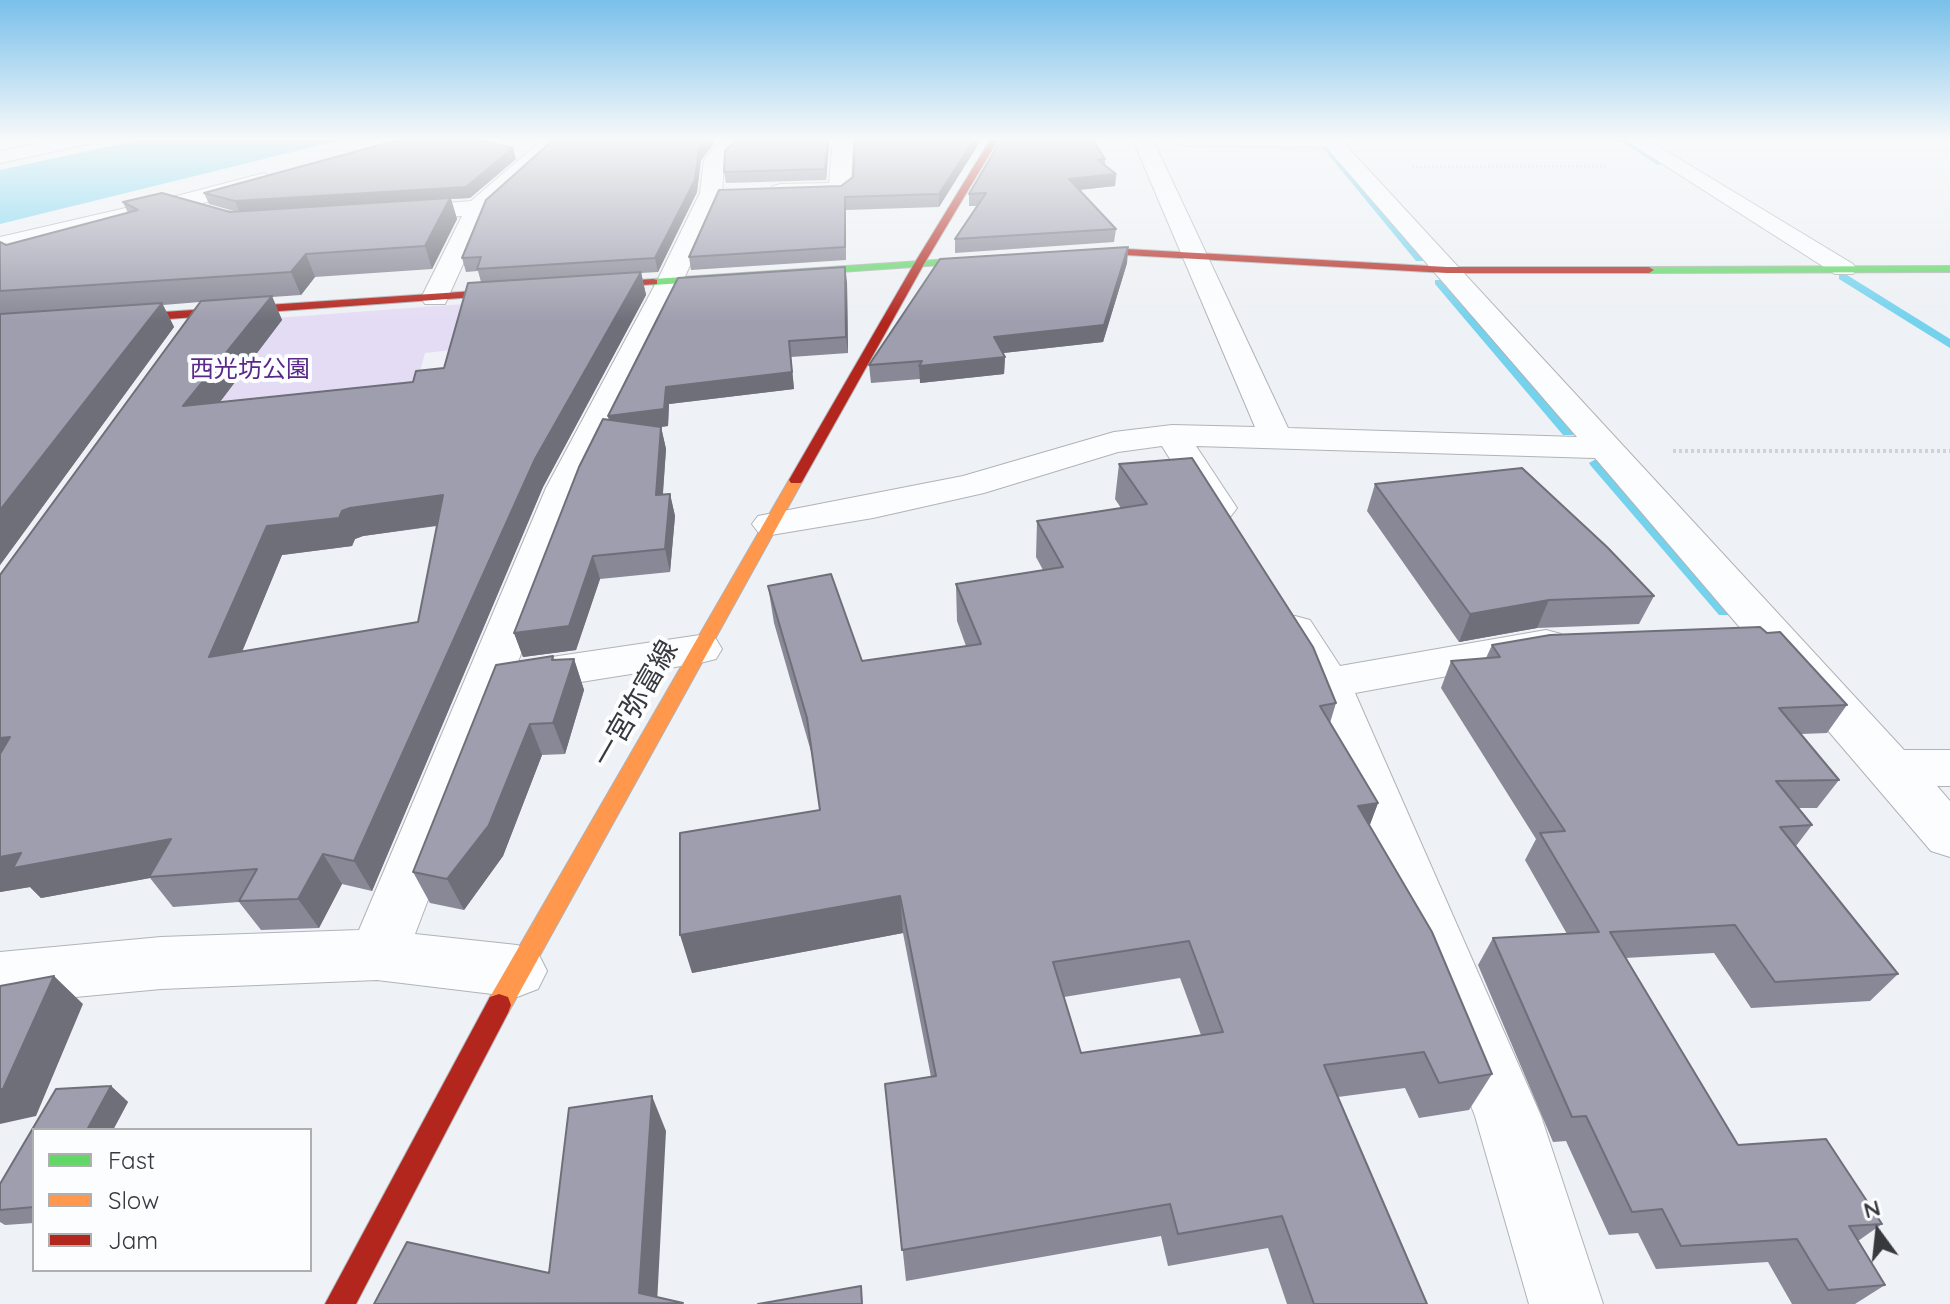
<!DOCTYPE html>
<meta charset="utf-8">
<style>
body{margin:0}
#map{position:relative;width:1950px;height:1304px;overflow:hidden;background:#eef1f5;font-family:Quicksand,sans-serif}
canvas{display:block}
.legend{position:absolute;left:32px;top:1128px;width:280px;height:144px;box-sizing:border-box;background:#fcfdfe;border:2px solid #adafb0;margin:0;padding:10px 14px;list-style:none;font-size:24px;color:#37393c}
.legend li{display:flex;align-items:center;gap:16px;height:40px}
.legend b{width:40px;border:2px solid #adafb0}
.north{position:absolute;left:1838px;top:1192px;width:80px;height:80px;-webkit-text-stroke:6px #fcfdfe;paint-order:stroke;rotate:345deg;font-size:22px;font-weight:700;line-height:32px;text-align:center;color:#37393c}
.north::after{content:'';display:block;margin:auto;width:28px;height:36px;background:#37393c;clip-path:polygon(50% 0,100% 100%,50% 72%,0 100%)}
</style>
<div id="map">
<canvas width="1950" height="1304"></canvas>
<ul class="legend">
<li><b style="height:10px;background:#63d668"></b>Fast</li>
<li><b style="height:10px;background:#ff974d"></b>Slow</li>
<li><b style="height:10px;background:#b3261e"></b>Jam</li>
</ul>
<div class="north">N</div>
</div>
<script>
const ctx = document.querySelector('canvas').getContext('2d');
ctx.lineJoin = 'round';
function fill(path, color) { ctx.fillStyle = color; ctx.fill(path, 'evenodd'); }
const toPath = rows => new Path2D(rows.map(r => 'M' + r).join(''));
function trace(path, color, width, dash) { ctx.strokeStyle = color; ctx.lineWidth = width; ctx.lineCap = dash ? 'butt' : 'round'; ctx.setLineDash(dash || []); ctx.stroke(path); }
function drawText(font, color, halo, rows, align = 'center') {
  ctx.font = font + ' Quicksand,"Noto Sans JP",sans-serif'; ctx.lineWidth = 8; ctx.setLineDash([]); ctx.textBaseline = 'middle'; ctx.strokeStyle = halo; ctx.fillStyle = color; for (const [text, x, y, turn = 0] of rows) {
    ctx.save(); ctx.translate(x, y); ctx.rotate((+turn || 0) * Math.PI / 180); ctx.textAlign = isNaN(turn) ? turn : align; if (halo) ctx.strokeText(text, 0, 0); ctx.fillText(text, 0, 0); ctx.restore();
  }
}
const green = toPath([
 [544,298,538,340,425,353,412,400,139,436,235,321]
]);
const water = toPath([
 [139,140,341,140,0,224,0,170]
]);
const stream = toPath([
 [1619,140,1628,140,1665,163,1658,165,1619,140],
 [1318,142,1324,142,1424,257,1424,261,1416,261,1318,142],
 [1839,275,1847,275,1950,339,1950,348,1839,279,1839,275],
 [1435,280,1443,280,1573,429,1573,435,1563,435,1435,284,1435,280],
 [1596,459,1601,460,1731,607,1734,611,1731,615,1719,615,1591,466,1589,463,1596,459]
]);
const pathFar1 = toPath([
 [1412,167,1606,166]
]);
const path = toPath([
 [1673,451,1950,451]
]);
const street = toPath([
 [55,140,91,140,88,144,0,163,0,151,55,140],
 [542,140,563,140,487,211,445,304,425,304,421,298,462,216,393,220,385,218,381,213,385,208,471,201,542,140],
 [722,140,742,140,724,161,722,193,683,281,582,488,518,662,700,635,716,639,722,649,716,659,700,663,518,692,508,689,415,934,517,945,538,953,547,971,538,989,517,997,377,980,161,989,0,1004,0,952,161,937,359,930,546,488,657,281,700,193,704,160,722,140],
 [833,140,853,140,851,189,848,194,773,196,770,191,773,186,781,184,829,183,833,140],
 [1133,140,1153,140,1288,428,1577,437,1326,147,1184,146,1174,140,1341,140,1904,750,1950,750,1950,786,1937,786,1950,801,1950,857,1931,851,1595,458,1196,446,1237,508,1231,516,1218,519,1205,516,1162,446,1118,452,984,493,873,518,771,535,758,532,752,524,758,516,963,476,1114,432,1172,425,1255,427,1133,140],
 [1625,140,1648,140,1853,264,1857,269,1853,274,1835,274,1625,140],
 [264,173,275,179,272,184,181,209,0,251,0,237,169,198,264,173],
 [1295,616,1310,620,1340,666,1546,630,1561,634,1568,644,1561,654,1546,658,1355,693,1541,1116,1603,1304,1529,1304,1475,1116,1305,683,1274,630,1280,620,1295,616]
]);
const fast = toPath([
 [995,256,999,257,999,261,653,285,648,282,653,279,995,256],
 [1950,266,1950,272,1649,273,1644,270,1649,267,1950,266]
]);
const slow = toPath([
 [796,476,803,480,508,1013,499,1016,490,1013,487,1005,490,997,789,480,796,476]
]);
const jam = toPath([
 [990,140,998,140,924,264,803,480,801,483,791,483,789,480,914,264,990,140],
 [1126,249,1447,267,1649,267,1654,270,1649,273,1447,273,1126,255,1068,258,1063,255,1068,252,1126,249],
 [653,279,657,280,657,284,0,331,0,323,653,279],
 [499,994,508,997,511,1005,508,1013,356,1304,325,1304,490,997,499,994]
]);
const wall = toPath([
 [736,140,829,140,826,180,726,183,724,172],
 [855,140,981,140,939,207,846,210,846,260,691,270,689,257,841,186,853,177],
 [714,144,701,160,697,192,658,272,641,273,646,295,543,487,372,891,342,884,319,928,261,930,239,902,173,907,150,878,41,898,30,887,0,892,0,575,200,302,163,305,174,327,0,565,0,242,6,245,128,213,123,202,234,211,209,204,204,193,516,159,470,198,451,199,457,219,432,269,315,277,301,295,272,297,282,320,220,402,413,382,444,368,481,282,478,271,466,272,462,258],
 [437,526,418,622,242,651,282,555,352,546,355,539,363,536],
 [1105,159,1105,165,1116,174,1115,186,1079,190,1116,229,1114,242,955,253,955,239,977,206,969,206,969,194],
 [1128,247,1127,263,1103,342,1003,353,1005,357,1004,374,920,383,920,379,871,383,869,365],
 [847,282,848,353,791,357,794,389,669,404,668,426,661,427,666,449,663,494,670,494,675,516,670,572,600,579,576,650,523,657,514,633,609,420,608,416],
 [1119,464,1336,703,1330,723,1378,803,1369,826,1492,1074,1469,1110,1419,1118,1405,1088,1338,1097,1427,1304,1287,1304,1268,1248,1168,1266,1161,1236,906,1281,885,1084,931,1077,903,933,692,973,820,810,812,755,774,623,768,586,862,661,966,646,957,621,956,584,1043,570,1036,557,1037,521,1121,508,1115,499],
 [1180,978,1201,1035,1081,1053,1064,997],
 [1375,484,1654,596,1639,624,1537,628,1459,642,1367,511],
 [1492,645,1847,705,1827,733,1801,734,1839,780,1817,808,1798,808,1812,825,1796,846,1898,974,1870,1001,1751,1008,1714,953,1625,958,1738,1145,1882,1224,1858,1241,1885,1285,1855,1304,1792,1304,1768,1262,1656,1269,1638,1233,1609,1235,1566,1141,1553,1142,1478,965,1493,938,1567,934,1525,860,1536,839,1441,688,1451,661,1486,658],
 [553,656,554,660,574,659,584,690,565,754,542,755,503,856,464,910,430,903,413,872],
 [111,1086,128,1102,113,1130,34,1130,34,1223,5,1225,0,1222,0,1184,56,1089]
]);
const shadedWall = toPath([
 [706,140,713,140,714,144,701,160,697,192,658,272,655,258,699,148],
 [828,140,829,146,826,180,825,169],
 [974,140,981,140,939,207,939,194],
 [513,148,516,159,470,198,451,199,457,219,432,269,425,246,240,213,235,201],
 [1116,174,1115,186,1068,191,1069,179],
 [1128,247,1127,263,1103,342,994,354,994,337],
 [306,254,315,277,301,295,291,272],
 [845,267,847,282,848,353,846,337],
 [641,272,646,295,543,487,372,891,354,861,535,459],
 [272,296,282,320,197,432,183,406],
 [162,303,174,327,0,565,0,510],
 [789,341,794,389,669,404,668,426,612,433,608,416,666,387],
 [1005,357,1004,374,920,383,919,366],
 [661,427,666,449,661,517,656,495],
 [670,494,675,516,670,572,665,549],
 [443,495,454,523,363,536,355,539,352,546,282,555,228,686,209,657,267,526,342,511,350,508],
 [593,556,600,579,576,650,523,657,514,633],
 [1549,600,1537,628,1459,642,1470,614],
 [574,659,584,690,565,754,553,723],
 [530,724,542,755,503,856,464,910,447,879],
 [10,737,0,773,0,738],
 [1378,803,1364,841,1358,806],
 [171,839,149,877,150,878,41,898,30,887,0,892,0,857,21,853],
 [323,854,342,884,319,928,298,899],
 [900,896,903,933,692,973,680,935],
 [54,976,83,1004,36,1116,0,1124,0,1089],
 [111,1086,128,1102,113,1130,87,1130],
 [652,1096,666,1131,657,1304,639,1293]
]);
const building = toPath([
 [398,140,479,140,513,148,466,187,235,201,204,193,398,140],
 [553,140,706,140,699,148,695,180,655,258,477,269,481,257,462,258,486,200,553,140],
 [736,140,828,140,825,169,724,172,725,151,736,140],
 [855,140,974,140,939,194,845,197,845,247,689,257,719,190,841,186,853,177,855,140],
 [1001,140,1093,140,1105,159,1098,160,1116,174,1069,179,1116,229,955,239,986,193,969,194,1001,140],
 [162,193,230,212,450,198,425,246,306,254,291,272,0,291,0,242,6,245,138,210,123,202,162,193],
 [1128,247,1104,325,994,337,1005,357,919,366,922,361,869,365,940,259,1128,247],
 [845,267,846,337,789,341,792,372,666,387,664,409,608,416,678,278,845,267],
 [641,272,535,459,354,861,323,854,298,899,239,901,257,869,149,877,171,839,13,868,21,853,0,857,0,754,10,737,0,738,0,575,201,301,272,296,183,406,413,382,416,371,444,368,468,283,641,272],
 [443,495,418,622,209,657,267,526,339,518,342,511,350,508,443,495],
 [162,303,0,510,0,314,162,303],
 [603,419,661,427,656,495,670,494,665,549,593,556,569,626,514,633,579,467,603,419],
 [1192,458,1313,647,1336,703,1320,706,1378,803,1358,806,1432,932,1492,1074,1439,1083,1424,1052,1324,1065,1427,1304,1314,1304,1282,1216,1178,1234,1170,1204,902,1250,885,1084,936,1076,900,896,680,935,680,833,820,810,807,718,768,586,831,574,862,661,981,644,956,584,1063,567,1037,521,1147,504,1119,464,1192,458],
 [1189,941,1223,1032,1081,1053,1053,962,1189,941],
 [1522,468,1607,547,1654,596,1549,600,1470,614,1375,484,1522,468],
 [1760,627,1767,633,1780,632,1847,705,1779,708,1839,780,1776,781,1812,825,1780,827,1898,974,1775,982,1735,925,1610,932,1738,1145,1826,1139,1882,1224,1849,1226,1885,1285,1828,1290,1797,1239,1681,1246,1662,1209,1632,1212,1586,1116,1572,1117,1493,938,1599,932,1540,833,1565,831,1451,661,1500,657,1492,645,1550,635,1760,627],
 [553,656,552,660,574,659,553,723,530,724,489,825,447,879,413,872,496,665,553,656],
 [54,976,3,1089,0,1089,0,986,54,976],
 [111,1086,87,1130,34,1130,34,1207,0,1210,0,1184,56,1089,111,1086],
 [652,1096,639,1293,683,1303,374,1304,407,1242,549,1273,569,1108,652,1096],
 [861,1286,862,1304,758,1304,861,1286]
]);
const farParknames = [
 ["西光坊公園",250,370]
];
const streetNames = [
 ["一宮弥富線",636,704,-60]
];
fill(green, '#e4dcf4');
fill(water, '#74d2ed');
fill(stream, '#74d2ed');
trace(street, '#b1b3b6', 2);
trace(fast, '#b1b3b6', 2);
trace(slow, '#b1b3b6', 2);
trace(jam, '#b1b3b6', 2);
trace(pathFar1, '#d0d2d3', 3, [2, 2]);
trace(path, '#d0d2d3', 4, [3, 3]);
fill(street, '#fcfdfe');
fill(fast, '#63d668');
fill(slow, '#ff974d');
fill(jam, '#b3261e');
fill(wall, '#888896');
fill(shadedWall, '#6f6f7a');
fill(building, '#9e9eae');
trace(building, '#6f6f7a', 2);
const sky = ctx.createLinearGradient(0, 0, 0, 322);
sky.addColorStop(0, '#79c0ea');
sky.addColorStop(0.43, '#f7f9fa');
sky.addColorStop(1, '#f7f9fa00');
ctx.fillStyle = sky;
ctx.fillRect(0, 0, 1950, 322);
drawText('24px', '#5a2888', '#fcfdfe', farParknames);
drawText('28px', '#37393c', '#fcfdfe', streetNames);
</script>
